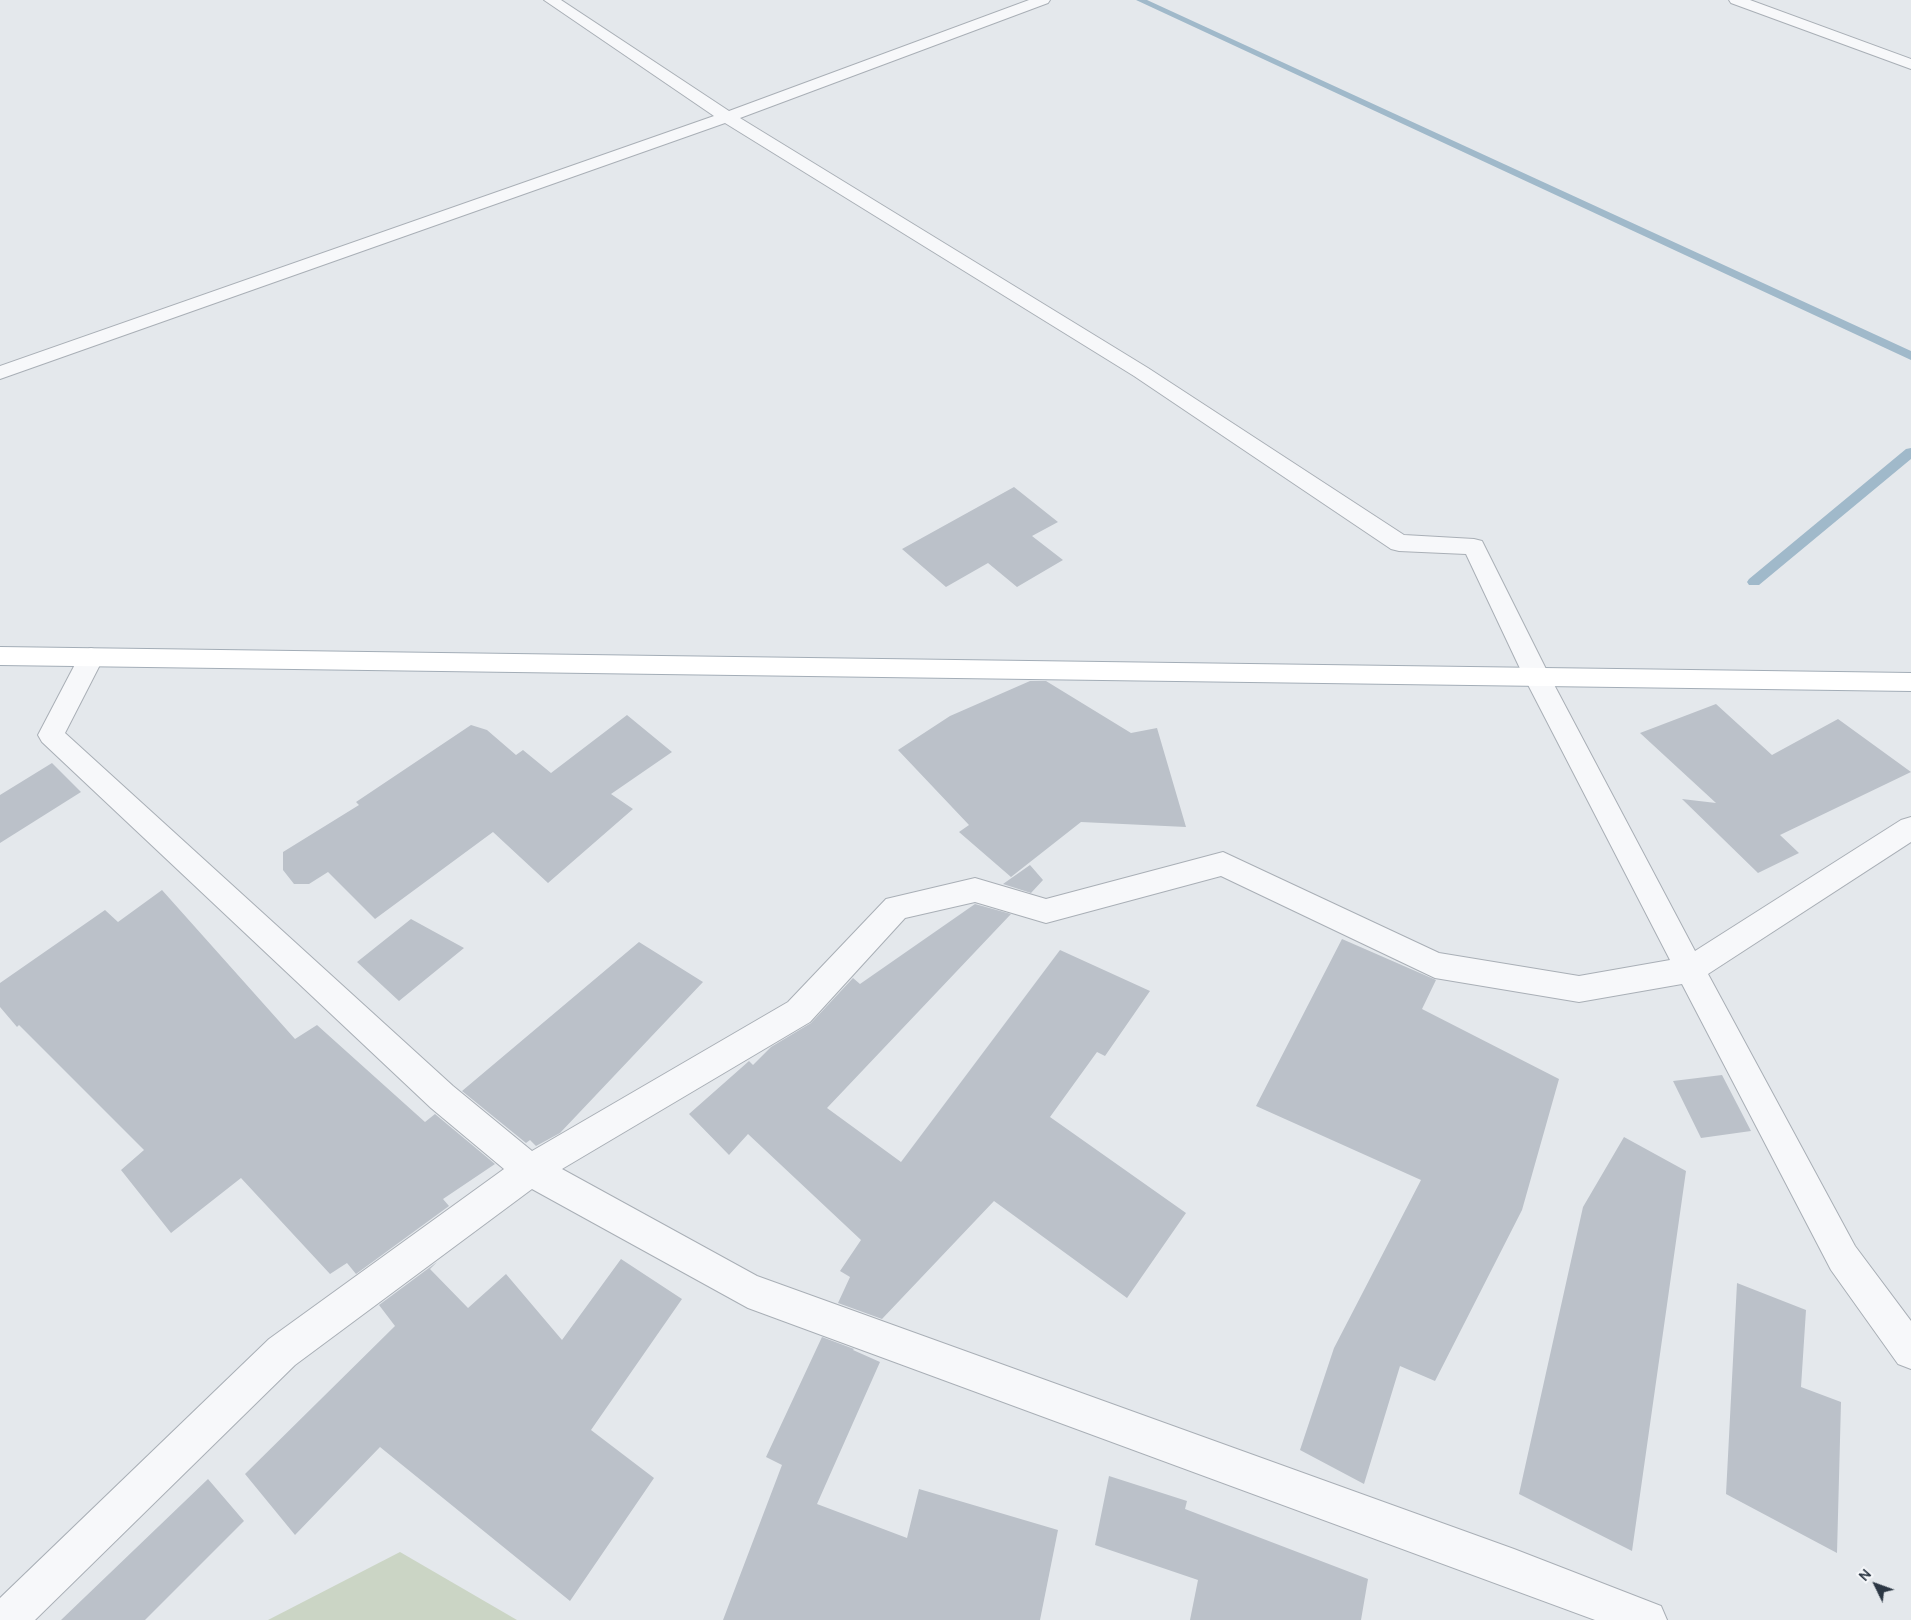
<!DOCTYPE html>
<style>
body{margin:0}
#map{position:relative;width:1911px;height:1620px;overflow:hidden;background:#e4e8ec;font-family:Manrope,sans-serif}
canvas{display:block}
.north{position:absolute;left:1851px;top:1560px;width:50px;height:50px;-webkit-text-stroke:4px #f4f6f9;paint-order:stroke;rotate:312deg;font-size:14px;font-weight:700;line-height:20px;text-align:center;color:#2c3744}
.north::after{content:'';display:block;margin:auto;width:18px;height:22px;background:#2c3744;clip-path:polygon(50% 0,100% 100%,50% 72%,0 100%)}
</style>
<div id="map">
<canvas width="1911" height="1620"></canvas>
<div class="north">N</div>
</div>
<script>
const ctx = document.querySelector('canvas').getContext('2d');
ctx.lineJoin = 'round';
function fill(path, color) { ctx.fillStyle = color; ctx.fill(path, 'evenodd'); }
const toPath = rows => new Path2D(rows.map(r => 'M' + r).join(''));
function trace(path, color, width, dash) { ctx.strokeStyle = color; ctx.lineWidth = width; ctx.lineCap = dash ? 'butt' : 'round'; ctx.setLineDash(dash || []); ctx.stroke(path); }
const green = toPath([
 [400,1552,517,1620,268,1620]
]);
const stream = toPath([
 [1136,0,1147,0,1911,351,1911,360,1136,0],
 [1911,448,1911,459,1759,585,1749,585,1747,582,1749,579,1906,449,1911,448]
]);
const building = toPath([
 [1014,487,1058,522,1032,536,1063,560,1017,587,988,563,946,587,902,549],
 [1030,681,1046,681,1131,733,1157,728,1186,827,1081,822,1011,877,959,832,969,825,898,750,950,716],
 [1716,704,1772,755,1838,719,1911,772,1780,835,1799,853,1758,873,1682,799,1716,803,1640,733],
 [627,715,672,752,611,794,633,809,548,883,493,832,375,919,328,872,309,884,294,884,283,870,283,852,359,805,356,802,471,725,487,730,516,755,523,750,551,773],
 [52,763,81,792,0,843,0,795],
 [1030,865,1043,880,1031,893,1003,884],
 [162,890,295,1039,317,1025,425,1122,435,1114,495,1164,443,1199,449,1206,356,1274,347,1263,330,1274,241,1178,171,1233,121,1170,144,1150,19,1025,17,1027,0,1007,0,983,105,910,118,922],
 [975,904,1011,914,827,1108,901,1162,1060,950,1150,991,1105,1056,1097,1052,1050,1117,1186,1213,1127,1298,994,1201,882,1319,838,1303,850,1277,840,1271,861,1240,748,1134,729,1155,689,1114,749,1061,753,1065,771,1047,811,1023,853,978,860,984],
 [411,919,464,948,399,1001,357,962],
 [1342,939,1436,980,1422,1009,1559,1079,1522,1210,1435,1381,1400,1366,1364,1484,1300,1450,1334,1348,1421,1180,1256,1106],
 [639,942,703,982,560,1133,536,1146,530,1140,526,1143,462,1091],
 [1722,1075,1751,1131,1701,1138,1673,1081],
 [1624,1137,1686,1171,1632,1551,1519,1494,1583,1207],
 [621,1259,682,1299,591,1430,654,1478,570,1601,380,1447,295,1535,245,1474,395,1326,379,1305,437,1262,430,1269,468,1308,506,1274,562,1340],
 [1737,1283,1806,1310,1801,1387,1841,1402,1837,1553,1726,1494],
 [822,1337,854,1349,853,1350,880,1362,817,1504,907,1538,919,1489,1058,1530,1040,1620,723,1620,782,1465,766,1457],
 [1109,1476,1187,1501,1185,1509,1368,1579,1361,1620,1190,1620,1198,1580,1095,1545],
 [208,1479,244,1521,145,1620,61,1620]
]);
const minor = toPath([
 [544,0,561,0,729,111,1029,0,1050,0,1048,3,740,118,1148,368,1404,535,1474,539,1482,541,1550,677,1695,951,1901,820,1911,817,1911,842,1708,974,1855,1246,1911,1321,1911,1369,1898,1364,1831,1270,1682,984,1579,1002,1435,978,1221,876,1046,923,975,902,905,918,810,1022,562,1169,757,1276,1514,1549,1661,1606,1667,1620,1595,1620,748,1308,532,1189,295,1365,35,1620,0,1620,0,1598,269,1339,504,1169,431,1108,42,742,38,735,82,651,91,648,100,651,104,657,65,733,453,1086,532,1151,788,1002,886,899,975,878,1046,899,1223,852,1439,953,1579,976,1670,960,1524,677,1466,554,1399,551,1391,549,1134,376,725,123,0,379,0,366,714,116,544,0],
 [1729,0,1750,0,1911,59,1911,69,1731,3,1729,0]
]);
const major = toPath([
 [0,647,1911,673,1911,691,0,665,0,647]
]);
fill(green, '#cbd5c5');
fill(stream, '#a0b9ca');
fill(building, '#bbc1c9');
trace(minor, '#a9afb6', 2);
trace(major, '#a3adb7', 2);
fill(minor, '#f7f8fa');
fill(major, '#fff');
</script>
